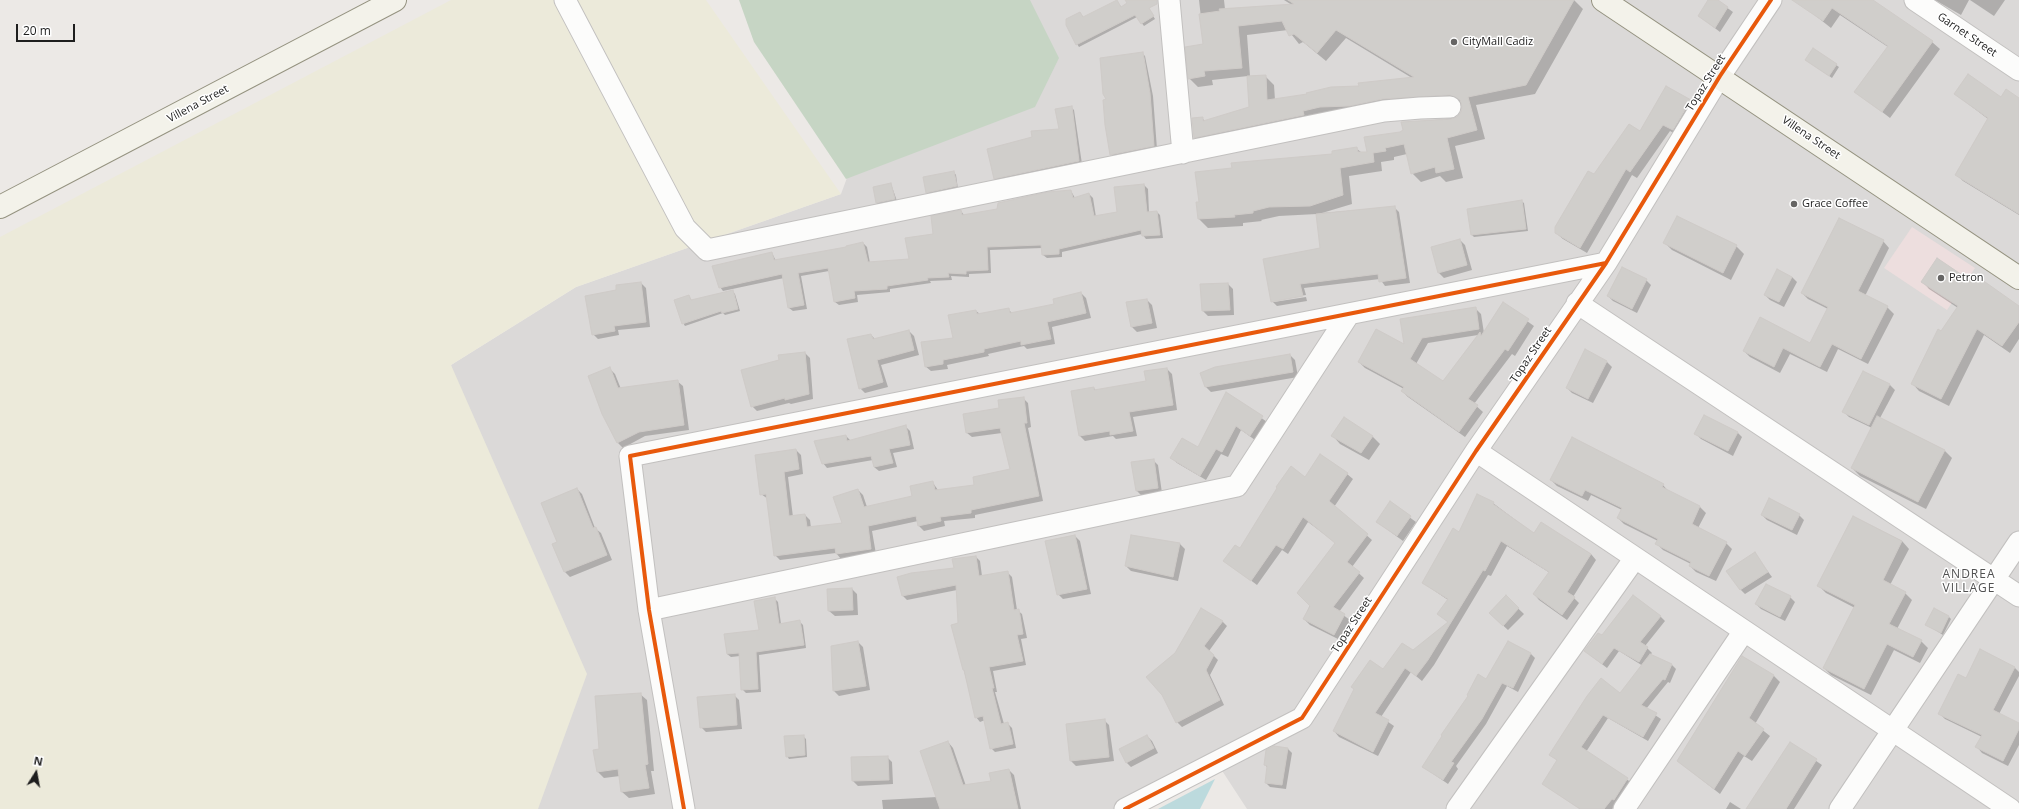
<!DOCTYPE html>
<style>
body{margin:0}
#map{position:relative;width:2019px;height:809px;overflow:hidden;background:#ece9e6;font-family:"Open Sans",sans-serif}
canvas{display:block}
.north{position:absolute;left:16px;top:753px;width:40px;height:40px;-webkit-text-stroke:3px #fff;paint-order:stroke;rotate:11deg;font-size:11px;font-weight:700;line-height:16px;text-align:center;color:#1e1e1e}
.north::after{content:'';display:block;margin:auto;width:14px;height:18px;background:#1e1e1e;clip-path:polygon(50% 0,100% 100%,50% 72%,0 100%)}
.scale{position:absolute;left:16px;top:24px;width:59px;height:18px;box-sizing:border-box;border:2px solid #1e1e1e;border-top:0;padding-left:5px;font-size:12px;line-height:14px;white-space:nowrap;color:#1e1e1e;-webkit-text-stroke:3px #fff;paint-order:stroke}
</style>
<div id="map">
<canvas width="2019" height="809"></canvas>
<div class="north">N</div>
<div class="scale">20 m</div>
</div>
<script>
const ctx = document.querySelector('canvas').getContext('2d');
ctx.lineJoin = 'round';
function fill(path, color) { ctx.fillStyle = color; ctx.fill(path, 'evenodd'); }
const toPath = rows => new Path2D(rows.map(r => 'M' + r).join(''));
function trace(path, color, width, dash) { ctx.strokeStyle = color; ctx.lineWidth = width; ctx.lineCap = dash ? 'butt' : 'round'; ctx.setLineDash(dash || []); ctx.stroke(path); }
function drawText(font, color, halo, rows, align = 'center') {
  ctx.font = font + ' "Open Sans",sans-serif'; ctx.lineWidth = 3; ctx.setLineDash([]); ctx.textBaseline = 'middle'; ctx.strokeStyle = halo; ctx.fillStyle = color; for (const [text, x, y, turn = 0] of rows) {
    ctx.save(); ctx.translate(x, y); ctx.rotate((+turn || 0) * Math.PI / 180); ctx.textAlign = isNaN(turn) ? turn : align; if (halo) ctx.strokeText(text, 0, 0); ctx.fillText(text, 0, 0); ctx.restore();
  }
}
const residential = toPath([
 [913,0,2019,0,2019,809,1247,809,1219,766,1138,809,531,809,451,365,576,287,841,194]
]);
const commercial = toPath([
 [1912,227,1975,268,1947,310,1884,268]
]);
const farmland = toPath([
 [451,0,706,0,841,194,576,287,451,365,587,674,538,809,0,809,0,237]
]);
const cemetery = toPath([
 [739,0,1030,0,1059,58,1035,107,846,179,754,42]
]);
const water = toPath([
 [1215,779,1200,809,1158,809]
]);
const shadow = toPath([
 [1133,0,1143,0,1155,19,1144,26,1137,17,1079,47,1077,44,1080,13,1084,18,1117,1,1122,8],
 [1199,0,1224,0,1225,9,1292,5,1284,0,1574,0,1583,9,1535,94,1476,105,1485,139,1455,146,1463,178,1446,182,1440,176,1421,182,1412,173,1407,154,1394,157,1394,160,1381,162,1382,171,1349,176,1352,204,1322,213,1394,207,1399,212,1410,283,1385,286,1380,279,1304,288,1306,295,1274,300,1274,302,1306,297,1307,301,1277,306,1272,301,1321,249,1317,214,1279,216,1261,220,1262,221,1243,223,1243,226,1208,228,1199,219,1197,203,1334,155,1356,148,1362,153,1368,153,1404,131,1402,123,1456,118,1461,113,1463,105,1392,108,1204,146,1195,137,1202,118,1206,122,1250,108,1248,76,1212,80,1213,85,1198,87,1189,78,1204,45],
 [1288,30,1299,44,1303,42,1326,61,1346,38,1412,78,1275,100,1274,85,1265,76,1250,76,1247,35],
 [1710,0,1716,0,1733,12,1720,32,1699,16],
 [1813,0,1871,0,1932,42,1940,49,1890,118,1856,92,1888,47,1840,15,1831,28,1807,9],
 [1935,0,1969,0,1961,15],
 [1970,0,2005,0,1994,16],
 [1813,49,1839,67,1832,78,1806,60],
 [1142,53,1145,56,1153,96,1157,149,1114,157,1111,154,1107,100],
 [1667,87,1691,101,1697,107,1679,136,1670,131,1637,178,1632,175,1587,253,1563,239,1556,233,1594,175,1640,133],
 [1955,94,2019,99,2019,215,1963,181,1956,174,1988,119],
 [1071,107,1074,110,1082,164,998,181,995,178,1061,130],
 [954,172,956,175,958,189,930,194,927,192],
 [891,184,897,201,879,205,877,203],
 [1144,185,1148,189,1149,213,1157,212,1160,215,1163,238,1146,239,1142,234,1062,252,1062,257,1047,258,1043,255,1042,248,990,250,991,273,969,274,969,277,951,276,952,280,930,281,931,283,890,289,890,292,857,295,858,302,839,305,835,302,829,271,801,276,807,309,793,311,789,308,784,278,723,291,720,287,772,253,776,261,848,248,863,243,867,247,870,263,910,260,934,235,961,211,964,215,998,210,1071,191,1075,198,1089,194,1093,198,1096,217,1118,213],
 [1521,201,1524,203,1528,231,1474,237,1472,235],
 [1460,240,1465,245,1472,270,1444,278,1439,273],
 [1883,241,1889,248,1865,296,1887,307,1894,314,1868,364,1838,349,1827,372,1790,354,1780,373,1750,357,1744,351,1811,344,1828,309,1808,299,1802,293],
 [1665,243,1736,246,1744,254,1731,280,1672,250],
 [1623,268,1646,280,1651,285,1637,313,1613,301,1608,296],
 [1792,277,1797,282,1784,307,1770,300,1765,295],
 [1922,281,1974,285,2019,307,2019,339,2010,353,1984,335,1949,406,1919,391,1912,383,1941,332,1958,308,1929,289],
 [641,283,646,288,650,327,618,330,619,335,598,339,593,334,617,290],
 [1228,284,1233,289,1234,315,1208,316,1203,311],
 [733,292,735,294,740,311,725,315,723,313,685,326,683,323,689,296,692,301],
 [1081,293,1086,298,1091,318,1052,327,1055,344,1027,349,1024,346,988,354,989,356,947,365,948,369,931,371,925,366,954,339,976,311,980,314,1008,309,1013,314,1055,305],
 [1147,300,1152,305,1157,328,1137,332,1132,327,1128,303],
 [1503,304,1534,326,1515,356,1512,354,1474,404,1483,412,1465,437,1408,397,1402,391,1404,389,1365,368,1359,362,1405,346,1475,308,1481,314,1484,333],
 [1478,335,1443,383,1416,364,1428,343],
 [909,331,914,336,919,355,881,365,888,387,865,393,860,388,871,335,875,339],
 [805,353,810,358,813,399,791,404,789,403,757,411,752,406],
 [1290,355,1295,360,1298,377,1211,392,1206,387],
 [1607,362,1612,367,1593,403,1572,393,1567,388],
 [610,369,615,374,621,389,677,381,683,386,689,430,645,436,623,448,618,443,603,414],
 [1167,369,1172,374,1177,410,1133,417,1137,436,1116,439,1113,436,1085,441,1080,436,1094,388,1096,391,1147,382],
 [1864,372,1890,385,1895,390,1880,418,1944,450,1952,458,1926,509,1860,476,1852,468,1872,428,1849,417,1844,412],
 [1227,393,1267,422,1255,440,1241,430,1228,457,1221,454,1206,480,1177,463,1172,458,1199,448],
 [1023,398,1028,403,1031,427,1028,428,1043,501,975,515,975,518,944,521,945,526,924,531,919,526,918,521,872,531,876,554,841,559,836,553,780,560,775,555,768,499,761,494,796,450,801,455,803,474,788,477,793,517,805,515,810,520,811,528,843,523,858,490,863,495,867,507,913,497,933,483,938,490,976,486,1011,470,1002,433,972,437,967,433,1000,409],
 [906,427,910,431,914,449,893,453,897,467,879,471,874,467,873,460,827,468,823,463,846,436,851,441],
 [1737,432,1742,437,1733,456,1701,439,1696,434],
 [1333,436,1372,436,1380,444,1369,460,1340,444],
 [1153,460,1158,465,1162,493,1142,496,1137,491],
 [1347,474,1353,479,1334,507,1372,540,1352,567,1364,578,1339,612,1350,620,1340,640,1310,625,1304,619,1336,543,1308,522,1288,554,1282,550,1257,585,1225,561,1240,550,1305,478],
 [1551,480,1663,485,1669,492,1700,507,1706,513,1698,528,1726,543,1732,549,1716,581,1696,572,1690,566,1691,564,1663,550,1657,544,1658,541,1624,524,1618,518,1622,510,1591,495,1588,501,1557,486],
 [577,489,582,494,595,528,601,533,612,560,570,577,565,572,559,543],
 [1390,503,1416,522,1403,541,1377,522],
 [1493,503,1534,534,1541,523,1591,554,1596,560,1573,597,1579,603,1567,620,1539,600,1534,594,1550,573,1507,546,1491,576,1488,575,1434,665,1422,681,1411,672,1381,717,1394,726,1378,756,1339,737,1334,731,1383,670,1413,652,1449,622,1444,619,1448,600,1423,583,1460,533],
 [1762,515,1799,515,1804,520,1797,535,1767,520],
 [1854,517,1902,541,1909,549,1890,585,1905,593,1912,600,1897,629,1921,641,1928,648,1920,663,1894,650,1871,695,1831,675,1824,668,1855,608,1826,593,1819,586],
 [1075,536,1080,541,1091,594,1063,599,1058,594],
 [1132,536,1180,544,1185,549,1178,581,1131,571,1126,566],
 [1754,553,1772,577,1745,594,1740,589],
 [976,557,980,561,982,576,1008,573,1012,577,1017,610,1022,614,1027,638,1021,639,1026,665,993,671,997,692,995,692,1004,724,1008,724,1012,728,1016,748,995,752,991,748,985,720,980,722,976,717,952,625,959,624,957,590,907,600,903,596,898,578,955,569,954,560],
 [852,589,857,594,858,615,835,616,829,611],
 [1506,597,1524,614,1508,630,1495,618],
 [1790,597,1795,602,1785,621,1761,609,1756,604],
 [774,598,778,602,781,624,799,621,803,625,806,648,759,655,761,692,746,693,742,689,740,656,731,657,727,654,725,635,761,631],
 [1660,616,1665,621,1645,646,1652,653,1650,655,1672,665,1676,669,1670,683,1668,682,1646,709,1661,719,1648,741,1608,718,1586,752,1632,783,1612,809,1580,809,1543,784,1558,761,1550,754,1620,694,1643,666,1619,651,1607,668,1590,655,1602,637],
 [1949,617,1951,619,1943,635,1927,625],
 [1222,621,1227,626,1209,651,1218,660,1210,675,1224,705,1182,727,1177,722,1163,695],
 [858,642,863,647,870,690,839,696,834,691],
 [1509,642,1531,654,1535,658,1518,692,1507,686,1486,724,1456,766,1458,769,1448,784,1423,767,1487,680],
 [1981,651,2015,668,2019,672,2019,676,1999,714,2019,724,2019,745,2008,766,1982,753,1977,747,1982,737,1945,719,1939,713,1966,679],
 [1743,657,1774,676,1780,682,1755,724,1770,736,1752,761,1744,756,1720,794,1678,761],
 [640,694,647,700,654,771,651,771,655,794,629,798,622,792,620,776,604,778,598,772,595,751,600,750],
 [734,695,739,700,742,729,706,732,701,727],
 [1104,720,1109,725,1114,761,1076,766,1071,761],
 [803,736,806,739,807,757,789,759,787,756],
 [1147,736,1152,741,1158,753,1131,767,1126,762],
 [948,742,953,748,966,786,992,782,1009,770,1014,775,1021,809,883,809,882,800,937,797],
 [1790,743,1822,765,1794,809,1747,809],
 [1288,749,1292,753,1286,789,1270,787,1266,783,1268,768,1265,765],
 [887,757,892,762,893,784,858,786,853,781],
 [1730,802,1741,809,1726,809]
]);
const building = toPath([
 [1117,0,1121,7,1127,3,1125,0,1157,0,1157,4,1149,8,1154,16,1141,24,1135,15,1076,45,1066,25,1066,19,1080,12,1083,17,1117,0],
 [1288,0,1574,0,1526,85,1468,97,1477,130,1447,138,1454,169,1436,173,1435,167,1411,174,1404,144,1385,148,1386,151,1373,153,1374,162,1340,168,1343,195,1310,206,1269,207,1253,211,1253,213,1234,215,1235,217,1198,219,1196,202,1199,202,1195,172,1232,168,1231,163,1241,162,1332,154,1332,151,1357,147,1358,152,1367,152,1364,137,1400,132,1403,130,1401,122,1451,119,1457,117,1461,112,1462,106,1460,100,1450,95,1383,99,1350,106,1320,107,1303,111,1304,115,1194,138,1192,118,1203,117,1203,121,1249,107,1247,76,1266,75,1267,100,1307,94,1306,93,1331,87,1359,86,1358,83,1414,77,1336,30,1317,53,1294,34,1289,36,1282,21,1238,26,1242,68,1204,71,1205,76,1188,79,1185,47,1203,44,1199,14,1220,11,1219,9,1294,4,1288,0],
 [1708,0,1718,0,1728,7,1715,28,1698,16,1708,0],
 [1792,0,1873,0,1933,41,1882,112,1854,92,1888,46,1832,8,1823,21,1792,0],
 [1813,48,1837,64,1829,76,1805,60,1813,48],
 [1143,52,1150,93,1154,146,1110,155,1105,125,1103,100,1106,99,1103,94,1100,58,1143,52],
 [1968,74,2001,97,2006,89,2019,98,2019,214,1955,175,1988,118,1954,94,1968,74],
 [1666,86,1691,100,1673,130,1663,125,1630,172,1626,169,1580,248,1555,233,1555,227,1588,171,1594,174,1629,124,1640,131,1666,86],
 [1072,106,1079,161,994,179,987,149,1032,137,1031,131,1059,129,1055,109,1072,106],
 [954,171,957,186,926,193,923,177,954,171],
 [891,183,895,199,876,203,873,187,891,183],
 [1144,184,1147,212,1157,211,1160,235,1142,236,1141,230,1059,249,1059,254,1042,255,1041,245,987,247,988,270,966,271,966,274,948,273,949,277,927,278,928,280,887,286,887,289,854,291,855,298,834,302,828,268,798,273,804,305,788,308,782,274,719,288,712,266,772,252,774,260,846,247,846,246,863,242,868,262,909,259,905,238,933,234,931,216,961,210,962,215,997,209,998,203,1048,192,1071,190,1073,198,1089,193,1094,216,1117,212,1114,187,1144,184],
 [1522,200,1526,229,1471,235,1467,209,1522,200],
 [1395,206,1406,278,1379,282,1378,274,1300,284,1303,296,1271,302,1263,259,1320,248,1316,214,1395,206],
 [1677,216,1737,245,1723,273,1663,243,1677,216],
 [1839,218,1884,240,1858,291,1888,306,1861,359,1832,344,1820,367,1783,348,1774,367,1743,351,1760,317,1810,343,1828,307,1801,293,1839,218],
 [1460,239,1467,265,1438,273,1431,247,1460,239],
 [1937,258,1974,283,1978,277,2019,306,2019,322,2002,346,1977,329,1941,399,1911,384,1938,329,1941,331,1958,306,1921,282,1937,258],
 [1622,267,1647,279,1632,309,1607,296,1622,267],
 [1777,269,1792,277,1779,302,1764,295,1777,269],
 [641,282,646,322,614,326,615,331,592,335,585,296,616,290,616,285,641,282],
 [1228,283,1230,310,1202,311,1200,284,1228,283],
 [733,290,738,309,722,313,721,311,682,324,674,300,689,295,691,300,733,290],
 [1081,292,1086,313,1047,322,1051,339,1021,345,1021,341,984,349,984,352,943,360,943,364,925,367,921,342,953,338,948,315,976,310,977,314,1009,308,1010,313,1054,304,1053,299,1081,292],
 [1147,299,1152,323,1131,327,1126,302,1147,299],
 [1503,302,1529,319,1508,351,1505,349,1468,399,1478,405,1459,432,1401,391,1404,387,1358,362,1376,329,1404,344,1400,319,1476,307,1479,329,1422,338,1410,359,1443,381,1480,332,1481,336,1503,302],
 [909,330,914,350,877,360,883,382,859,389,847,339,871,334,873,339,909,330],
 [1585,349,1607,361,1588,399,1566,388,1585,349],
 [805,352,809,394,785,400,785,398,751,407,741,370,779,360,778,355,805,352],
 [1290,354,1293,372,1205,387,1200,373,1215,367,1290,354],
 [610,367,618,388,678,380,684,425,639,432,617,443,602,414,588,376,610,367],
 [1167,368,1173,405,1129,412,1133,431,1110,435,1110,431,1079,436,1071,391,1094,387,1094,390,1146,381,1144,371,1167,368],
 [1863,371,1890,384,1869,425,1842,412,1863,371],
 [1226,392,1263,416,1250,436,1236,426,1222,452,1216,449,1200,476,1170,458,1182,438,1198,447,1226,392],
 [1024,397,1027,423,1024,423,1039,496,971,510,971,513,940,517,941,521,918,526,916,516,868,526,871,549,836,554,835,548,774,556,766,494,760,495,755,455,796,449,799,469,784,472,789,516,805,514,807,527,842,523,833,497,858,489,864,507,912,496,910,486,933,481,935,490,974,485,973,477,1010,469,1000,428,966,433,963,414,999,408,998,400,1024,397],
 [1704,415,1738,432,1728,451,1694,434,1704,415],
 [1877,416,1945,450,1918,502,1851,468,1877,416],
 [1344,417,1373,436,1361,453,1331,436,1344,417],
 [906,425,910,445,889,449,893,463,874,467,871,456,822,464,814,441,846,435,847,441,906,425],
 [1572,437,1664,484,1662,487,1700,506,1692,524,1727,542,1709,576,1689,566,1691,562,1655,544,1658,539,1617,518,1622,508,1585,490,1582,496,1550,480,1572,437],
 [1320,454,1348,473,1329,501,1368,534,1347,562,1360,572,1333,607,1345,614,1334,635,1303,619,1310,606,1297,593,1335,543,1303,517,1283,549,1276,545,1251,581,1223,561,1235,545,1240,548,1277,488,1276,487,1291,466,1305,477,1320,454],
 [1154,459,1158,488,1136,491,1131,462,1154,459],
 [577,488,593,528,596,527,607,555,564,572,552,544,557,542,541,503,577,488],
 [1477,494,1494,502,1493,504,1534,533,1541,522,1591,554,1567,592,1575,597,1562,615,1533,594,1549,572,1501,541,1485,571,1483,570,1428,660,1416,676,1405,668,1375,713,1389,720,1373,752,1333,731,1354,689,1351,687,1370,660,1383,669,1402,643,1413,650,1448,622,1437,614,1448,599,1422,583,1453,528,1459,532,1477,494],
 [1769,498,1800,514,1792,530,1761,515,1769,498],
 [1390,501,1411,516,1397,536,1376,522,1390,501],
 [1853,516,1902,541,1883,580,1906,592,1889,624,1922,640,1913,657,1887,644,1864,689,1823,668,1855,605,1817,586,1853,516],
 [1075,535,1087,589,1057,595,1045,541,1075,535],
 [1131,535,1180,543,1173,577,1125,566,1131,535],
 [1755,552,1768,572,1740,590,1726,571,1755,552],
 [976,556,979,576,1008,571,1014,610,1019,609,1023,634,1017,635,1023,661,989,667,994,688,992,688,1001,724,1008,722,1013,744,990,749,983,716,975,718,964,670,963,670,951,625,958,623,956,585,902,596,897,577,911,573,954,568,952,559,976,556],
 [1766,584,1791,596,1780,617,1755,604,1766,584],
 [852,588,853,610,828,611,827,589,852,588],
 [1506,595,1519,608,1503,626,1489,613,1506,595],
 [1633,595,1661,616,1640,642,1648,647,1639,662,1614,648,1602,664,1584,651,1598,633,1602,635,1633,595],
 [775,597,779,624,800,620,804,645,756,652,758,689,741,690,739,653,727,654,724,634,759,630,754,601,775,597],
 [1201,608,1223,621,1204,646,1214,655,1206,670,1220,700,1176,723,1162,695,1146,677,1175,653,1201,608],
 [1934,608,1949,616,1941,633,1925,625,1934,608],
 [858,641,866,686,833,691,831,646,858,641],
 [1508,641,1531,653,1513,688,1502,683,1482,719,1451,762,1454,763,1443,780,1422,767,1442,736,1441,735,1468,696,1467,695,1478,674,1486,679,1508,641],
 [1980,649,2015,667,1993,710,2019,723,2019,729,2003,761,1975,747,1982,735,1938,714,1958,674,1966,678,1980,649],
 [1650,654,1672,664,1665,680,1663,679,1641,705,1657,713,1643,737,1603,715,1581,747,1628,778,1614,800,1612,799,1604,809,1580,809,1542,784,1557,760,1549,755,1587,696,1601,678,1620,693,1650,654],
 [1742,656,1774,675,1749,718,1764,729,1745,756,1738,751,1714,789,1677,761,1742,656],
 [641,693,648,764,645,765,649,788,621,792,618,769,597,772,593,750,599,749,595,696,641,693],
 [735,694,737,725,700,728,697,697,735,694],
 [1105,719,1109,757,1070,761,1066,724,1105,719],
 [804,735,805,755,786,757,784,736,804,735],
 [1147,735,1154,748,1126,763,1119,749,1147,735],
 [948,741,963,785,991,781,989,773,1009,769,1018,809,940,809,920,751,948,741],
 [1790,742,1817,759,1786,809,1746,809,1790,742],
 [1274,746,1288,748,1282,785,1265,783,1267,766,1264,765,1266,750,1274,746],
 [888,756,889,780,852,781,851,757,888,756]
]);
const street = toPath([
 [565,0,685,228,707,250,1384,111,1420,108,1450,107],
 [1169,0,1183,153],
 [1915,0,2019,70],
 [1577,303,2019,596],
 [1476,451,2010,809],
 [649,610,1237,486,1349,314],
 [684,809,649,610,630,456,1606,263],
 [1125,809,1302,718,1476,451,1606,263,1720,76,1771,0],
 [1457,809,1635,558],
 [1624,809,1744,631],
 [1840,809,2019,542]
]);
const secondary = toPath([
 [1603,0,2019,278],
 [0,207,395,0]
]);
const cycleway = toPath([
 [684,809,649,610,630,456,1606,263],
 [1125,809,1302,718,1476,451,1606,263,1720,76,1771,0]
]);
const markers = [
 [1454,42,4,"#666564"],
 [1794,204,4,"#666564"],
 [1941,278,4,"#666564"]
];
const streetNames = [
 ["Garnet Street",1967,35,34],
 ["Topaz Street",1706,83,-58],
 ["Villena Street",198,104,-28],
 ["Villena Street",1811,138,34],
 ["Topaz Street",1531,355,-56],
 ["Topaz Street",1352,625,-57]
];
const poiNames = [
 ["CityMall Cadiz",1462,42],
 ["Grace Coffee",1802,204],
 ["Petron",1949,278]
];
const neighbourhoodNames = [
 ["ANDREA",1969,575],
 ["VILLAGE",1969,589]
];
fill(residential, '#dbd9d8');
fill(commercial, '#eddede');
fill(farmland, '#eceada');
fill(cemetery, '#c6d5c4');
fill(water, '#bcdadd');
fill(shadow, '#0003');
fill(building, '#d0cecb');
trace(building, '#cfcbc8', 1);
trace(street, '#c2c0bf', 23);
trace(secondary, '#959380', 24);
trace(street, '#fcfcfb', 21);
trace(secondary, '#f3f2ea', 22);
trace(cycleway, '#e8590c', 4);
for (const [x, y, r, color] of markers) { const dot = new Path2D(); dot.arc(x, y, r, 0, 2 * Math.PI); ctx.fillStyle = color; ctx.fill(dot); trace(dot, '#fff', 1.5); }
drawText('11px', '#1e1e1e', '#fff', streetNames);
drawText('11px', '#1e1e1e', '#fff', poiNames, 'left');
ctx.letterSpacing = '1px';
drawText('12px', '#515151', '#fff', neighbourhoodNames);
ctx.letterSpacing = '0px';
</script>
